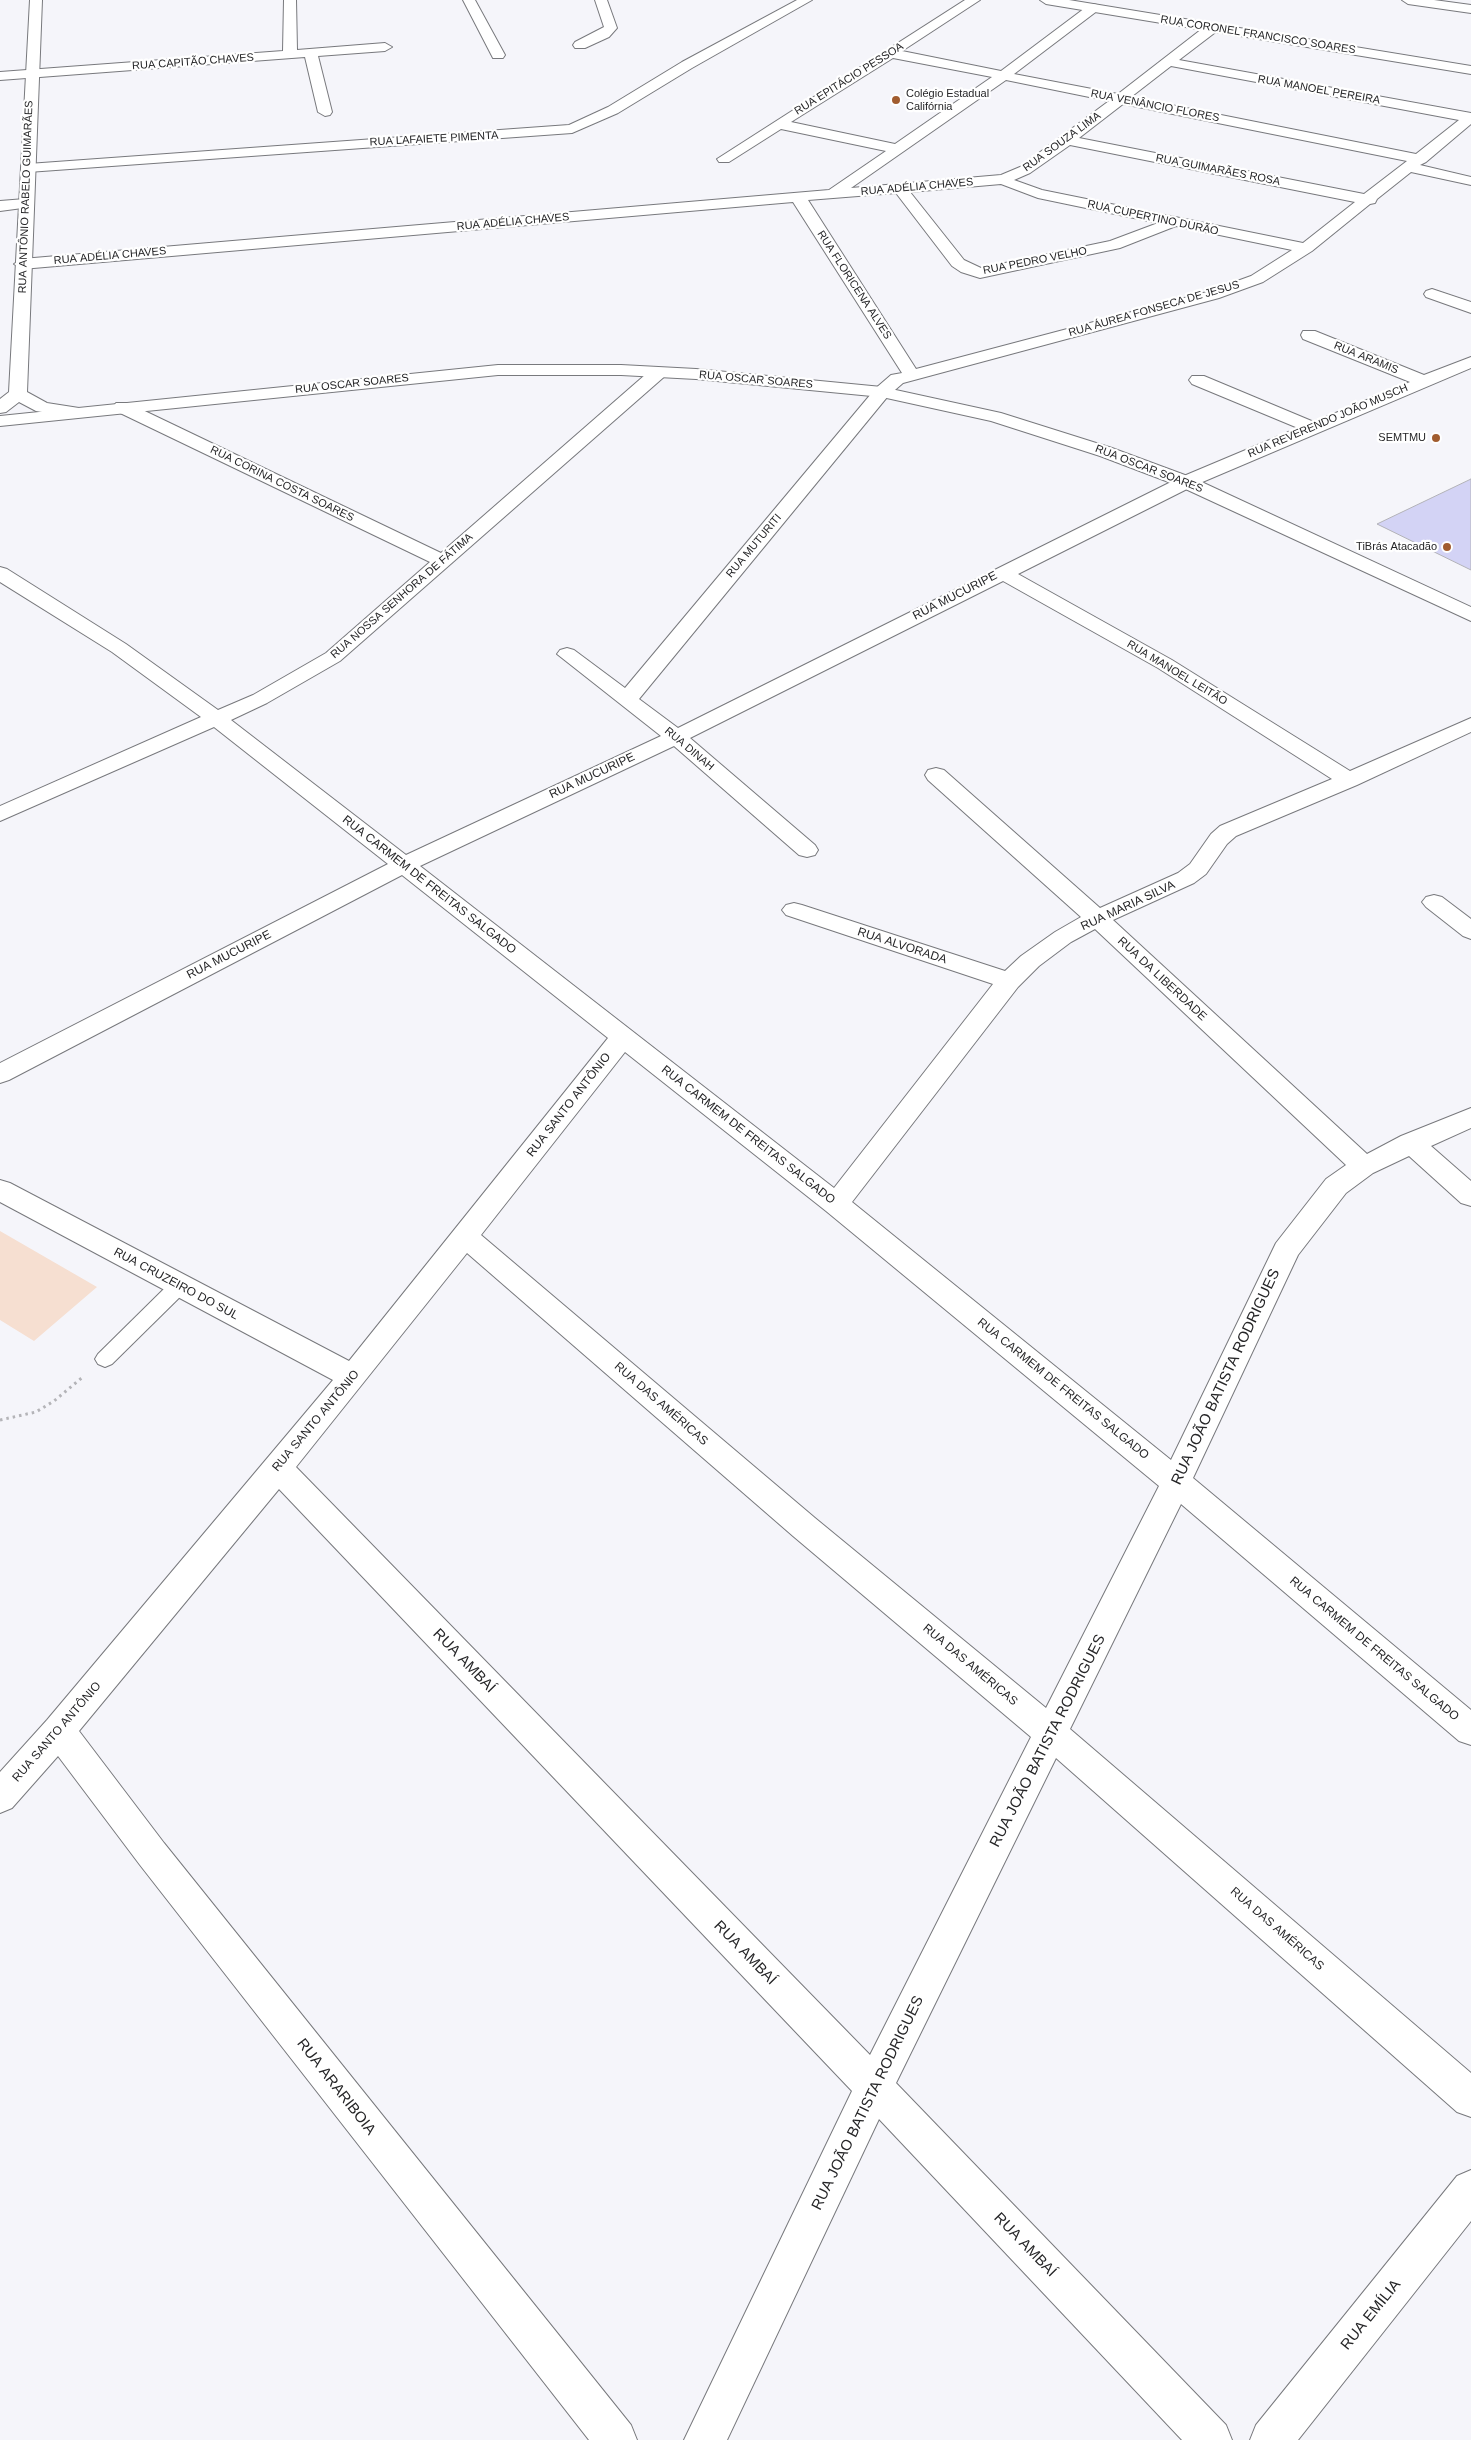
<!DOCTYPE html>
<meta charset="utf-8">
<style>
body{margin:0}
canvas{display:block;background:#f5f5fa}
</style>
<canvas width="1471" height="2440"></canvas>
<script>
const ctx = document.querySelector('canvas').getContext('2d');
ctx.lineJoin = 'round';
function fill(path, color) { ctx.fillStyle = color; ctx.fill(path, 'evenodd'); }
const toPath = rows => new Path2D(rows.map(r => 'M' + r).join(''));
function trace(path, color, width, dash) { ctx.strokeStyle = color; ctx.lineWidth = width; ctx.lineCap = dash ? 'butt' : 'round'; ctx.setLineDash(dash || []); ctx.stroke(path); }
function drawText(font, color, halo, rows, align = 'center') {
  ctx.font = font + ' Helvetica,sans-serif'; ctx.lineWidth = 4.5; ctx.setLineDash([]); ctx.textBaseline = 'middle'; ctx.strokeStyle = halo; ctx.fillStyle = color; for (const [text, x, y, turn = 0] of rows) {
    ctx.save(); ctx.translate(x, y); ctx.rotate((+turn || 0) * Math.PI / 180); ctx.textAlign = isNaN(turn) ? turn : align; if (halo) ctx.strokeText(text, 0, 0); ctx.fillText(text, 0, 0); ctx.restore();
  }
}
const green = toPath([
 [0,1231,97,1287,34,1341,0,1320]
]);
const building = toPath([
 [1471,479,1471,570,1377,524,1471,479]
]);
const path = toPath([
 [0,1420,36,1412,54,1401,84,1376]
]);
const lane = toPath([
 [179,1279,186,1281,189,1286,186,1291,112,1364,105,1367,98,1364,95,1359,98,1354,172,1281,179,1279]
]);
const street = toPath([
 [284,0,296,0,297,50,385,43,392,47,385,51,318,56,332,112,330,115,325,116,318,112,305,57,0,80,0,72,283,51,284,0],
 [463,0,475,0,505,55,503,58,493,58,463,0],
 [595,0,607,0,617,28,609,37,585,48,575,48,573,45,575,42,604,27,595,0],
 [797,0,812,0,692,68,618,113,572,133,28,172,21,168,28,164,569,125,608,107,682,62,797,0],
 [965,0,980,0,902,51,1001,71,1089,5,1093,4,1097,5,1099,8,1097,11,1014,74,1118,94,1207,25,1212,24,1217,25,1218,28,1217,31,1179,60,1471,113,1471,124,1426,162,1420,165,1471,177,1471,185,1411,172,1377,199,1375,203,1370,204,1312,251,1263,282,1219,298,903,383,888,396,639,699,678,728,1179,478,1298,428,1192,384,1189,380,1192,376,1204,376,1314,422,1410,382,1303,339,1301,335,1303,331,1315,331,1424,375,1471,357,1471,368,1193,486,1018,574,1172,660,1350,771,1471,718,1471,732,1357,785,1236,836,1227,844,1206,874,1194,883,1113,920,1367,1154,1401,1136,1471,1108,1471,1128,1431,1146,1471,1181,1471,1206,1461,1203,1409,1156,1373,1173,1346,1193,1298,1255,1193,1478,1471,1710,1471,1745,1459,1741,1181,1504,1070,1729,1471,2073,1471,2117,1457,2112,1056,1758,896,2083,1226,2425,1232,2440,1182,2440,879,2119,727,2440,684,2440,852,2091,279,1489,79,1731,164,1843,631,2425,637,2440,589,2440,140,1865,58,1756,12,1808,0,1813,0,1772,47,1720,333,1380,0,1202,0,1180,10,1183,349,1361,608,1038,402,875,9,1080,0,1083,0,1063,388,864,214,727,0,821,0,806,201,717,112,652,0,582,0,567,7,569,126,644,218,710,253,695,326,653,430,562,116,411,113,407,116,403,128,403,441,553,653,368,665,368,668,372,665,376,340,661,267,703,231,720,406,855,661,736,557,654,560,650,567,648,574,650,625,688,876,388,891,375,902,373,793,202,22,269,14,264,22,259,829,190,886,151,781,129,729,162,719,162,717,159,965,0],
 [893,58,992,77,895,144,791,122,893,58],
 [1171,66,1459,120,1416,154,1131,97,1171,66],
 [1006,80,1109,101,1020,167,1001,175,851,188,1006,80],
 [1123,104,1407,161,1364,194,1079,138,1123,104],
 [1070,145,1355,202,1303,243,1042,190,1014,180,1030,173,1070,145],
 [1001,184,1038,198,1158,223,1110,241,981,268,964,260,910,192,1001,184],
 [896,193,952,266,961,272,980,278,1120,248,1176,226,1292,250,1251,276,1207,292,916,369,808,200,896,193],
 [1003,581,1158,668,1332,779,1220,826,1211,834,1190,864,1178,873,1100,908,944,770,936,768,928,770,925,775,928,780,1081,917,1055,932,1021,956,1005,971,802,905,794,903,786,905,782,910,786,915,993,984,834,1188,420,866,674,746,799,855,807,857,815,855,818,850,815,845,690,738,1003,581],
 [1095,929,1346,1165,1326,1179,1276,1243,1171,1460,852,1202,1018,987,1039,966,1071,942,1095,929],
 [625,1052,826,1211,1159,1486,1046,1708,815,1518,481,1235,625,1052],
 [467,1253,793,1536,1031,1737,870,2055,296,1467,467,1253],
 [1402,0,1434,0,1471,5,1471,13,1408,4,1402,0],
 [25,199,33,204,30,207,0,211,0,201,25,199],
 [1432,289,1471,302,1471,313,1426,297,1424,294,1426,291,1432,289],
 [1434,895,1442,897,1471,919,1471,939,1463,936,1426,907,1422,902,1426,897,1434,895],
 [1471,2170,1471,2221,1298,2440,1250,2440,1256,2425,1457,2176,1471,2170]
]);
const secondary = toPath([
 [30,0,42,0,27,392,47,403,79,408,82,412,79,416,73,417,36,411,19,402,6,412,0,413,0,399,9,392,30,0],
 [1040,0,1069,0,1471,66,1471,74,1046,4,1040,0]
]);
const primary = toPath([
 [498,365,621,365,696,369,882,387,1001,413,1112,448,1193,478,1471,607,1471,621,1179,486,1100,456,991,421,882,397,696,379,621,375,498,375,0,426,0,416,498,365]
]);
const markers = [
 [896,100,5,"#a15c2f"],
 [1436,438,5,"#a15c2f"],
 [1447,547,5,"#a15c2f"]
];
const farStreetnames = [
 ["RUA CORONEL FRANCISCO SOARES",1258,35,9],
 ["RUA CAPITÃO CHAVES",193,62,-4],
 ["RUA EPITÁCIO PESSOA",849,79,-32],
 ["RUA MANOEL PEREIRA",1319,90,10],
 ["RUA VENÂNCIO FLORES",1155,106,11],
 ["RUA LAFAIETE PIMENTA",434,139,-3],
 ["RUA SOUZA LIMA",1062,142,-36],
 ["RUA GUIMARÃES ROSA",1218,170,11],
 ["RUA ADÉLIA CHAVES",917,187,-5],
 ["RUA ANTÔNIO RABELO GUIMARÃES",26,197,-88],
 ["RUA CUPERTINO DURÃO",1153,218,12],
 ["RUA ADÉLIA CHAVES",513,222,-5],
 ["RUA ADÉLIA CHAVES",110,256,-5],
 ["RUA PEDRO VELHO",1035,261,-11],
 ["RUA FLORICENA ALVES",854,285,57],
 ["RUA ÁUREA FONSECA DE JESUS",1154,309,-16],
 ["RUA ARAMIS",1366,358,22],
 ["RUA OSCAR SOARES",756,380,5],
 ["RUA OSCAR SOARES",352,384,-6],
 ["RUA REVERENDO JOÃO MUSCH",1328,421,-23],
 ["RUA OSCAR SOARES",1149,469,21],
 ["RUA CORINA COSTA SOARES",282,484,26],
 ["RUA MUTURITI",754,546,-50],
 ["RUA NOSSA SENHORA DE FÁTIMA",402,596,-41],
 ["RUA MANOEL LEITÃO",1177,673,31],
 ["RUA DINAH",689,749,40]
];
const farPoinames = [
 ["Colégio Estadual",906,94,"left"],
 ["Califórnia",906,107,"left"],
 ["SEMTMU",1426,438],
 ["TiBrás Atacadão",1437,547]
];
const streetNames = [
 ["RUA MUCURIPE",955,596,-27],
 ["RUA MUCURIPE",592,776,-25],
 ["RUA CARMEM DE FREITAS SALGADO",429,885,38],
 ["RUA MARIA SILVA",1128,906,-25],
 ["RUA ALVORADA",902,946,18],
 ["RUA MUCURIPE",229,955,-27],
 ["RUA DA LIBERDADE",1162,979,43],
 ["RUA SANTO ANTÔNIO",569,1105,-52],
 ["RUA CARMEM DE FREITAS SALGADO",748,1135,38],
 ["RUA CRUZEIRO DO SUL",176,1284,28],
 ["RUA CARMEM DE FREITAS SALGADO",1063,1389,39],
 ["RUA DAS AMÉRICAS",661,1404,41],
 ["RUA SANTO ANTÔNIO",316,1421,-50],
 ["RUA CARMEM DE FREITAS SALGADO",1374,1649,40],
 ["RUA DAS AMÉRICAS",970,1665,40],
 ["RUA SANTO ANTÔNIO",57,1732,-49],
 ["RUA DAS AMÉRICAS",1277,1929,41]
];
const nearStreetnames = [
 ["RUA JOÃO BATISTA RODRIGUES",1226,1377,-65],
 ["RUA AMBAÍ",464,1661,46],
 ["RUA JOÃO BATISTA RODRIGUES",1048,1741,-63],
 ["RUA AMBAÍ",745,1953,46],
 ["RUA ARARIBOIA",336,2087,52],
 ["RUA JOÃO BATISTA RODRIGUES",868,2103,-64],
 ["RUA AMBAÍ",1025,2245,46],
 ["RUA EMÍLIA",1371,2315,-51]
];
fill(green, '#f6dfd1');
fill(building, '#d3d3f5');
trace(building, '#b3b3b8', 1);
trace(lane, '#78797d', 2);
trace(street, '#78797d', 2);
trace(secondary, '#78797d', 2);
trace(primary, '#78797d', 2);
trace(path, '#b4b4b8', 3, [2.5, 4]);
fill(lane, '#fff');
fill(street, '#fff');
fill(secondary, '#fff');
fill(primary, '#fff');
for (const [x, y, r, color] of markers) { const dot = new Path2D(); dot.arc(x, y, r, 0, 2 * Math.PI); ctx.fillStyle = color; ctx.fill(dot); trace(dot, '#fff', 2); }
drawText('11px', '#262628', '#fff', farStreetnames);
drawText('11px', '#262628', '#fff', farPoinames, 'right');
drawText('12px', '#262628', '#fff', streetNames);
drawText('15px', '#262628', '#fff', nearStreetnames);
</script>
